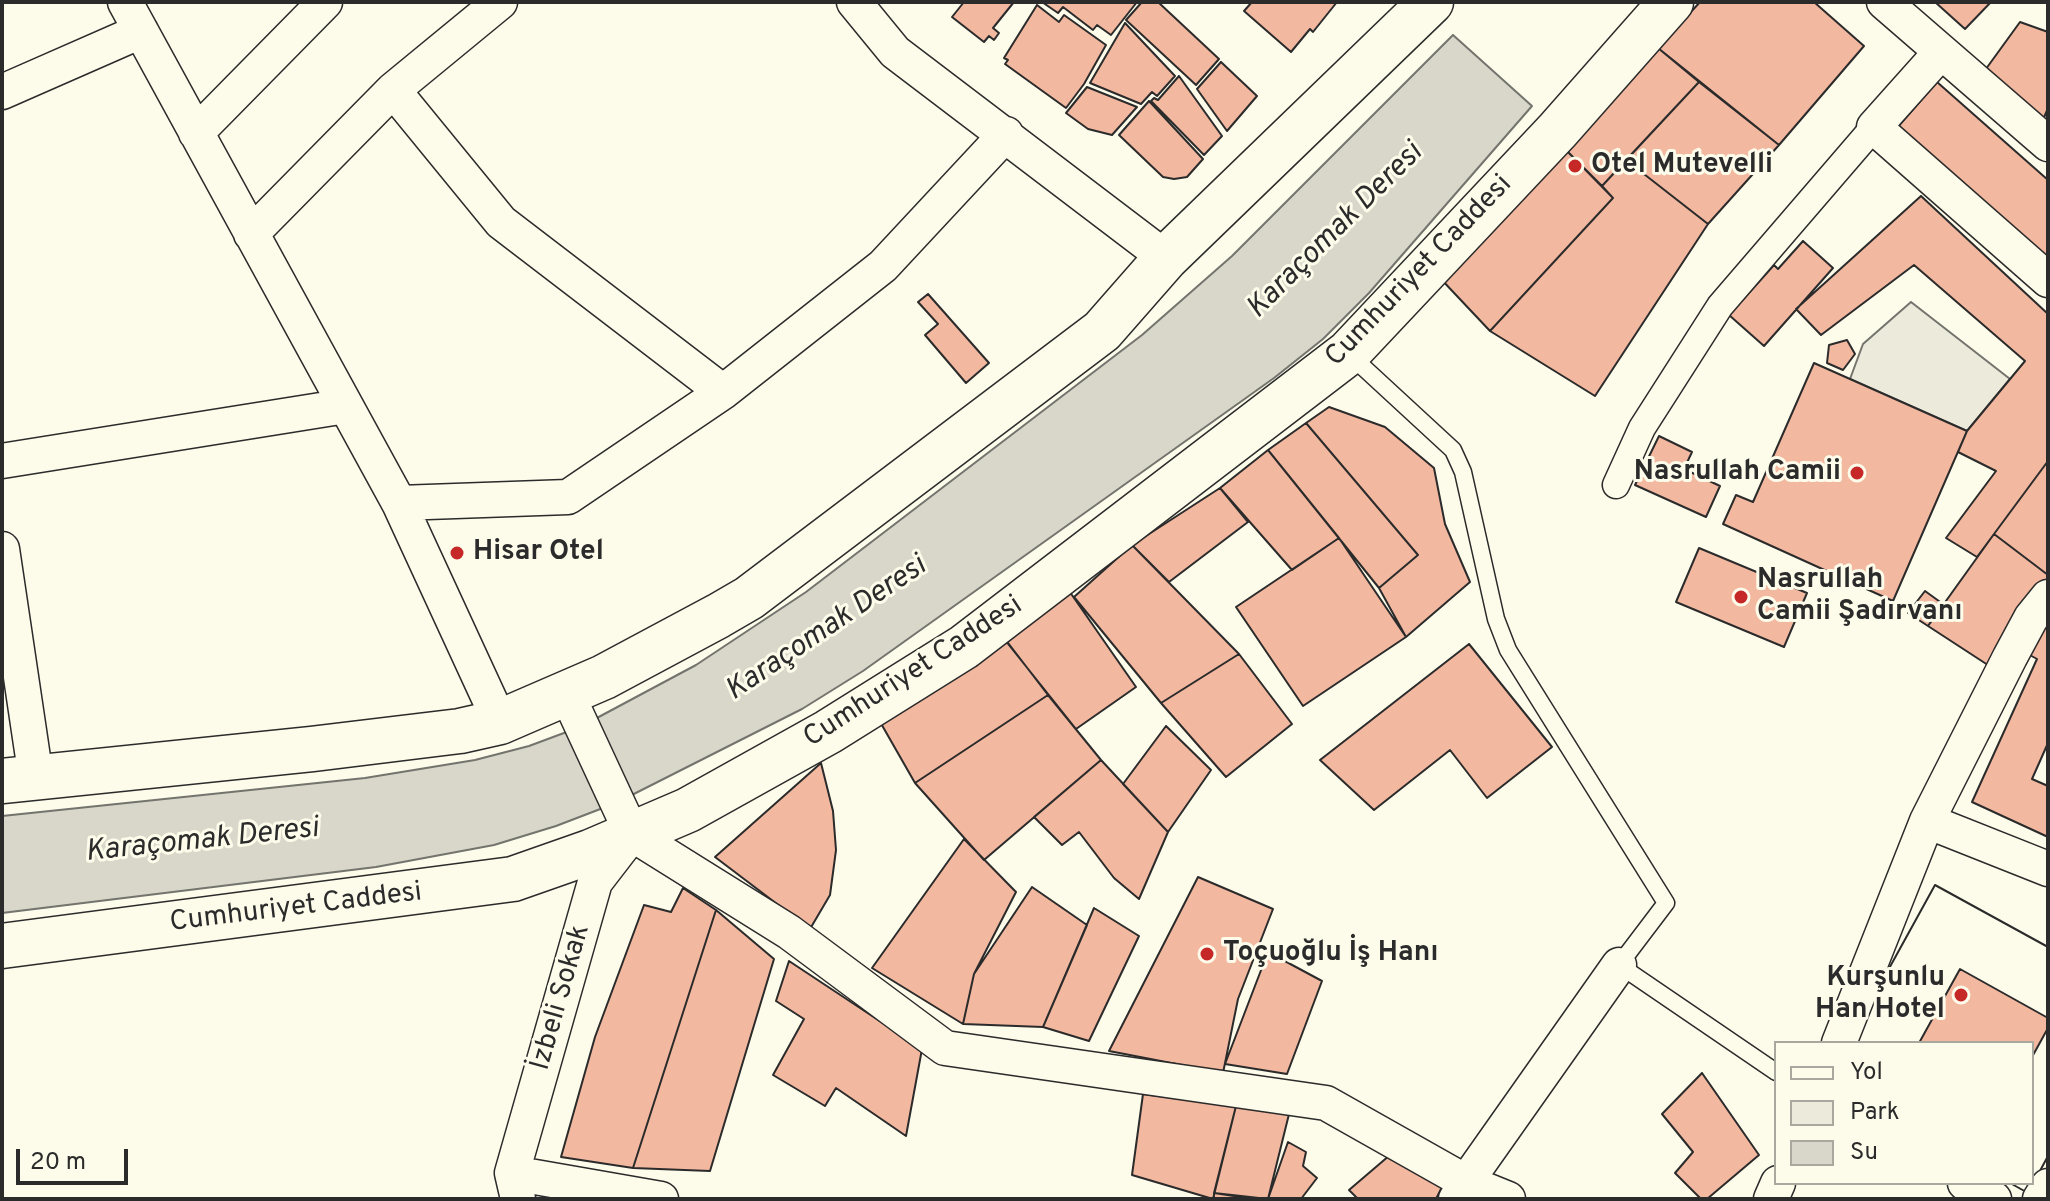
<!DOCTYPE html>
<meta charset="utf-8">
<style>
body{margin:0}
#map{position:relative;width:2050px;height:1201px;overflow:hidden;background:#fdfbea;font-family:Overpass,sans-serif}
canvas{display:block}
.frame{position:absolute;inset:0;border:4px solid #2b2b2b;pointer-events:none}
.legend{position:absolute;left:1774px;top:1041px;width:260px;height:144px;box-sizing:border-box;background:#fdfbea;border:2px solid #a9a89e;margin:0;padding:10px 14px;list-style:none;font-size:24px;color:#2b2b2b}
.legend li{display:flex;align-items:center;gap:16px;height:40px}
.legend b{width:40px;border:2px solid #a9a89e}
.scale{position:absolute;left:16px;top:1149px;width:112px;height:36px;box-sizing:border-box;border:4px solid #2b2b2b;border-top:0;padding-left:10px;font-size:24px;line-height:28px;white-space:nowrap;color:#2b2b2b;-webkit-text-stroke:6px #fdfbea;paint-order:stroke}
</style>
<div id="map">
<canvas width="2050" height="1201"></canvas>
<div class="frame"></div>
<ul class="legend">
<li><b style="height:10px;background:#fdfbea"></b>Yol</li>
<li><b style="height:22px;background:#ecebdb"></b>Park</li>
<li><b style="height:22px;background:#d8d7c9"></b>Su</li>
</ul>
<div class="scale">20 m</div>
</div>
<script>
const ctx = document.querySelector('canvas').getContext('2d');
ctx.lineJoin = 'round';
function fill(path, color) { ctx.fillStyle = color; ctx.fill(path, 'evenodd'); }
const toPath = rows => new Path2D(rows.map(r => 'M' + r).join(''));
function trace(path, color, width, dash) { ctx.strokeStyle = color; ctx.lineWidth = width; ctx.lineCap = dash ? 'butt' : 'round'; ctx.setLineDash(dash || []); ctx.stroke(path); }
function drawText(font, color, halo, rows, align = 'center') {
  ctx.font = font + ' Overpass,sans-serif'; ctx.lineWidth = 6; ctx.setLineDash([]); ctx.textBaseline = 'middle'; ctx.strokeStyle = halo; ctx.fillStyle = color; for (const [text, x, y, turn = 0] of rows) {
    ctx.save(); ctx.translate(x, y); ctx.rotate((+turn || 0) * Math.PI / 180); ctx.textAlign = isNaN(turn) ? turn : align; if (halo) ctx.strokeText(text, 0, 0); ctx.fillText(text, 0, 0); ctx.restore();
  }
}
const green = toPath([
 [1911,302,2010,379,1967,431,1850,379,1863,344,1911,302]
]);
const water = toPath([
 [1453,35,1532,106,1369,293,1323,339,1274,378,863,671,802,709,616,803,556,826,494,845,376,867,2,913,2,816,365,778,475,760,529,746,580,727,696,665,806,592,1142,335,1232,256,1453,35]
]);
const building = toPath([
 [964,2,1014,2,993,28,999,33,994,40,989,36,984,42,952,17,964,2],
 [1042,2,1137,2,1111,35,1097,25,1093,30,1063,7,1058,13,1042,2],
 [1142,2,1158,2,1219,59,1196,85,1126,20,1142,2],
 [1252,2,1337,2,1313,32,1310,29,1291,52,1244,11,1252,2],
 [1700,2,1814,2,1864,46,1779,145,1658,48,1700,2],
 [1935,2,1991,2,1965,29,1935,2],
 [1037,5,1059,22,1064,15,1106,45,1084,84,1066,108,1005,64,1008,60,1004,58,1037,5],
 [2020,22,2048,32,2048,108,2043,120,1983,73,2020,22],
 [1125,23,1175,76,1157,96,1152,92,1141,104,1090,83,1125,23],
 [1658,48,1699,82,1602,186,1565,149,1658,48],
 [1221,62,1257,96,1227,131,1197,89,1221,62],
 [1179,76,1222,136,1204,155,1151,101,1154,98,1158,100,1179,76],
 [1699,82,1779,145,1708,224,1626,160,1699,82],
 [1937,82,2048,180,2048,263,1896,129,1937,82],
 [1087,87,1137,107,1112,135,1088,129,1066,113,1087,87],
 [1149,101,1203,159,1187,177,1174,179,1163,177,1119,135,1149,101],
 [1565,149,1613,198,1490,331,1440,278,1565,149],
 [1626,160,1708,224,1595,396,1490,331,1613,198,1602,186,1626,160],
 [1921,196,2048,314,2048,461,1977,557,1946,538,1996,471,1958,452,1967,431,2025,361,1914,265,1821,335,1796,309,1921,196],
 [1803,241,1833,268,1764,346,1729,315,1774,265,1778,269,1803,241],
 [928,294,989,363,966,383,925,335,938,324,918,302,928,294],
 [1847,340,1855,354,1843,370,1827,363,1829,345,1847,340],
 [1814,363,1967,431,1893,601,1723,524,1736,495,1753,502,1814,363],
 [1329,407,1385,427,1434,468,1445,524,1470,582,1406,637,1379,588,1418,555,1306,423,1329,407],
 [1306,423,1418,555,1379,588,1268,450,1306,423],
 [1659,436,1692,452,1684,469,1720,486,1706,517,1635,485,1659,436],
 [1268,450,1339,538,1292,570,1220,488,1268,450],
 [2048,461,2048,575,1994,534,2048,461],
 [1220,488,1248,522,1169,582,1132,545,1220,488],
 [1994,534,2048,575,2048,578,2021,616,1994,669,1928,626,1994,534],
 [1339,538,1406,637,1303,706,1236,607,1339,538],
 [1132,545,1239,654,1161,703,1074,597,1132,545],
 [1699,548,1807,593,1784,647,1676,602,1699,548],
 [1058,575,1136,687,1076,729,993,625,1058,575],
 [1925,591,1943,604,1928,626,1908,613,1925,591],
 [2048,619,2048,743,2032,779,2048,786,2048,837,1972,802,2037,659,2028,654,2048,619],
 [1002,635,1048,695,915,783,879,720,1002,635],
 [1469,644,1552,747,1487,798,1450,750,1374,810,1320,760,1469,644],
 [1239,654,1292,724,1226,777,1161,703,1239,654],
 [1048,695,1101,760,984,860,915,783,1048,695],
 [1166,726,1211,770,1168,832,1123,784,1166,726],
 [1101,760,1168,832,1139,899,1114,878,1079,832,1062,845,1034,817,1101,760],
 [821,763,833,811,836,850,830,895,810,929,715,857,821,763],
 [964,839,1016,892,974,974,963,1024,872,968,964,839],
 [1198,877,1273,909,1238,999,1223,1073,1109,1051,1198,877],
 [1935,885,2048,947,2048,1018,1960,969,1919,1043,1848,1043,1935,885],
 [1935,885,2048,947,2048,1156,2028,1193,2010,1183,2032,1183,2032,1043,1848,1043,1935,885],
 [1032,887,1087,925,1043,1027,963,1024,974,974,1032,887],
 [683,888,716,910,633,1168,561,1157,595,1037,644,905,671,912,683,888],
 [1094,908,1139,936,1089,1041,1043,1027,1094,908],
 [716,910,774,959,710,1171,633,1168,716,910],
 [1268,952,1322,981,1287,1074,1225,1064,1268,952],
 [789,961,922,1049,906,1136,836,1088,825,1106,773,1075,804,1019,776,1001,789,961],
 [2048,1028,2048,1156,2028,1193,2010,1183,2032,1183,2032,1057,2048,1028],
 [1702,1073,1759,1155,1707,1199,1701,1199,1675,1173,1693,1152,1662,1114,1702,1073],
 [1143,1094,1236,1106,1213,1199,1132,1175,1143,1094],
 [1236,1106,1291,1106,1268,1199,1214,1193,1236,1106],
 [1288,1142,1306,1152,1303,1166,1317,1178,1301,1199,1268,1199,1288,1142],
 [1397,1149,1443,1185,1436,1199,1358,1199,1349,1190,1397,1149],
 [1214,1193,1254,1199,1214,1199,1214,1193]
]);
const service = toPath([
 [1350,355,1453,450,1463,472,1496,619,1508,650,1666,903,1619,965,1776,1072]
]);
const pedestrian = toPath([
 [1616,485,1642,428,1720,306,1874,127]
]);
const minor = toPath([
 [125,2,399,503,500,722],
 [854,2,895,52,1166,258],
 [1884,2,2048,144],
 [1941,52,1874,127,2048,280],
 [393,90,501,222,723,392],
 [2,92,141,31],
 [196,133,325,2],
 [251,234,393,90,500,2],
 [2,461,346,406],
 [399,503,568,497,723,392,883,266,1006,134],
 [2,549,36,778],
 [567,694,632,834,789,932,945,1048,1326,1103,1466,1182,1508,1199],
 [1927,821,2048,869],
 [1839,1043,1927,821,2010,657,2031,618,2048,597],
 [512,1173,661,1199],
 [1965,1183,1994,1199],
 [518,1199,512,1173,595,882,632,834],
 [1456,1199,1466,1182,1619,965],
 [1771,1199,1778,1183],
 [2040,1199,2048,1186]
]);
const primary = toPath([
 [2,781,312,749,460,731,500,722,604,677,718,616,749,598,1102,331,1166,258,1431,2],
 [2,946,513,879,590,852,688,810,828,732,964,647,1348,353,1558,130,1671,2]
]);
const markers = [
 [1575,166,8,"#c62828"],
 [1857,473,8,"#c62828"],
 [457,553,8,"#c62828"],
 [1741,597,8,"#c62828"],
 [1207,954,8,"#c62828"],
 [1961,995,8,"#c62828"]
];
const poiNames = [
 ["Otel Mutevelli",1591,166],
 ["Nasrullah Camii",1841,473,"right"],
 ["Hisar Otel",473,553],
 ["Nasrullah",1757,581],
 ["Camii Şadırvanı",1757,613],
 ["Toçuoğlu İş Hanı",1223,954],
 ["Kurşunlu",1945,979,"right"],
 ["Han Hotel",1945,1011,"right"]
];
const streetNames = [
 ["Cumhuriyet Caddesi",1420,272,-46],
 ["Cumhuriyet Caddesi",914,673,-33],
 ["Cumhuriyet Caddesi",296,909,-7],
 ["İzbeli Sokak",562,998,-74]
];
const waterNames = [
 ["Karaçomak Deresi",1336,232,-45],
 ["Karaçomak Deresi",827,630,-34],
 ["Karaçomak Deresi",202,842,-6]
];
fill(green, '#ecebdb');
trace(green, '#74746e', 2);
fill(water, '#d8d7c9');
trace(water, '#74746e', 2);
fill(building, '#f2b8a0');
trace(building, '#2b2b2b', 2);
trace(service, '#2b2b2b', 19);
trace(pedestrian, '#2b2b2b', 29);
trace(minor, '#2b2b2b', 37);
trace(primary, '#2b2b2b', 47);
trace(service, '#fdfbea', 16);
trace(pedestrian, '#fdfbea', 26);
trace(minor, '#fdfbea', 34);
trace(primary, '#fdfbea', 44);
for (const [x, y, r, color] of markers) { const dot = new Path2D(); dot.arc(x, y, r, 0, 2 * Math.PI); ctx.fillStyle = color; ctx.fill(dot); trace(dot, '#fdfbea', 3); }
drawText('bold 28px', '#2b2b2b', '#fdfbea', poiNames, 'left');
drawText('28px', '#2b2b2b', '#fdfbea', streetNames);
drawText('italic 30px', '#2b2b2b', '#fdfbea', waterNames);
</script>
